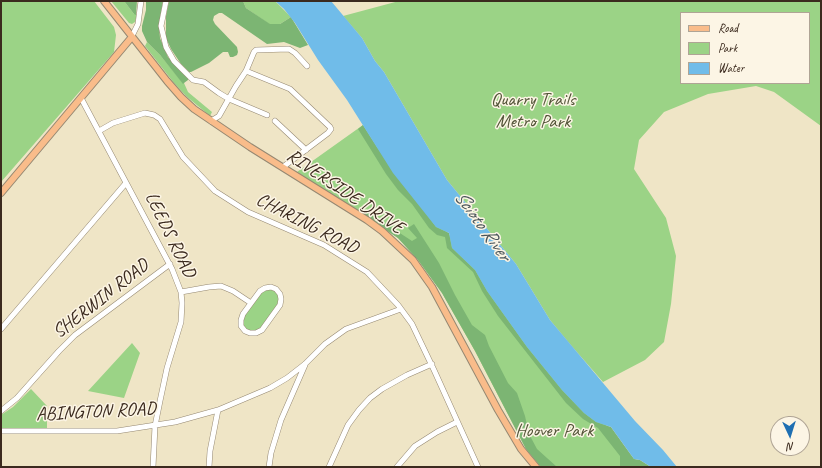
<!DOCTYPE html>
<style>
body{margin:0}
#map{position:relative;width:822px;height:468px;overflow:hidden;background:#efe5c6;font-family:Caveat,sans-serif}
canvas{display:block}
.frame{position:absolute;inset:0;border:2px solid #3b2a1e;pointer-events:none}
.legend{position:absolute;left:680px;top:12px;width:130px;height:72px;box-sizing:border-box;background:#fcf5e5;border:1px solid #afa495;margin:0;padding:5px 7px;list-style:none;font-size:12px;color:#3b2a1e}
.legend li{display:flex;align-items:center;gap:8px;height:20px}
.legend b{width:20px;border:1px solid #afa495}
.north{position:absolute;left:770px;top:416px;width:40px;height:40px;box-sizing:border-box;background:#fcf5e5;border:1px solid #afa495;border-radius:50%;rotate:176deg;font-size:11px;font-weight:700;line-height:16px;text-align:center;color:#3b2a1e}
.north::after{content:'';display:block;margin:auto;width:14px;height:18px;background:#1f6fb2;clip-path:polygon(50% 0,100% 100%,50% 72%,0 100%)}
</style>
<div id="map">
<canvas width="822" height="468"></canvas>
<div class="frame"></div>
<ul class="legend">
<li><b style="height:5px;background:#f9bc8a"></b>Road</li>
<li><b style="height:11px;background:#9bd386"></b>Park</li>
<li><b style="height:11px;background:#70bce9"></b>Water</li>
</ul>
<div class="north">N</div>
</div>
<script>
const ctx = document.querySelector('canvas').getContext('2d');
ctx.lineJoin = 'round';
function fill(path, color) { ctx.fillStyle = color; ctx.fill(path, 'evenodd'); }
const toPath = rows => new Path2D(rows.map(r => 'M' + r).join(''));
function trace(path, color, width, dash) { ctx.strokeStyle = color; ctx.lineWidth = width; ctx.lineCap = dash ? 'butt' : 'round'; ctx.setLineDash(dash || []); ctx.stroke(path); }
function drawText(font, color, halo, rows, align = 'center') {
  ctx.font = font + ' Caveat,sans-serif'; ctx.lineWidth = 3; ctx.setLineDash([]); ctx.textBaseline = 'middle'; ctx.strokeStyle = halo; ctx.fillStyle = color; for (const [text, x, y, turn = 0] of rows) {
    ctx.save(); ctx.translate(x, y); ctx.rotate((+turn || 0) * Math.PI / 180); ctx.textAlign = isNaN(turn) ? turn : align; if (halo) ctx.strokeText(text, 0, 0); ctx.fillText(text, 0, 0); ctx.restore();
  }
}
const green = toPath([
 [1,1,94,1,114,27,116,35,114,52,1,182],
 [111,1,124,1,134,14,137,14,135,22,132,24,129,23],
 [243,1,275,1,291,17,280,24,269,24,246,8],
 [399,1,821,1,821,126,774,92,756,86,708,94,664,112,639,140,634,169,666,218,676,256,671,304,664,342,645,360,603,382,569,343,550,320,516,264,447,180,384,72,375,61,362,38,343,16],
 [681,13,809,13,809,83,681,83],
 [147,42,160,55,183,83,184,83,188,92,212,112,210,116,186,96,174,83,145,46],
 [363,125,377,147,634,459,651,467,541,467,526,449,475,351,442,293,418,260,398,238,297,172],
 [270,289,274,291,278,294,278,304,261,328,258,330,251,332,246,329,243,324,245,314,264,290],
 [132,343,140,353,124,398,88,391],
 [31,389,47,406,47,428,1,429,1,415,13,407]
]);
const forest = toPath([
 [124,1,137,1,136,15,134,14],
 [146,1,163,1,159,24,160,38,168,57,188,78,188,80,184,83,183,84,160,55,147,42,142,31,142,26,146,10],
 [169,1,243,1,246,8,270,24,280,24,291,17,308,45,300,48,284,42,267,44,222,13,219,13,214,16,213,20,215,24,237,47,238,52,237,55,233,57,230,57,228,52,223,52,209,63,191,72,189,72,181,64,171,49,166,38,166,16],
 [363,125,377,147,436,227,449,233,452,248,475,270,487,291,527,347,562,390,584,413,596,422,611,427,634,459,640,460,651,467,620,467,620,456,598,428,583,419,566,403,498,316,482,291,473,272,447,248,445,237,437,235,429,228,412,204,398,190,386,174,358,129],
 [360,207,412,241,417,238,408,228,414,224,439,263,455,295,472,325,485,335,489,346,508,383,517,393,525,416,529,434,537,449,557,467,541,467,526,449,475,351,442,293,418,260,398,238,358,211]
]);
const water = toPath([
 [275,1,331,1,362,38,375,61,384,72,447,180,516,264,550,320,635,421,663,450,677,467,651,467,640,460,634,459,611,427,596,422,584,413,562,390,527,347,487,291,475,270,452,248,449,233,436,227,393,173,347,100,318,60,295,23,284,9]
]);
const minor = toPath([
 [166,1,161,26,166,47,174,61,193,80,204,82,219,93,229,99,267,115],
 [131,38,138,24,141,1],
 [246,71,290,89,330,127,331,129,328,133,283,167],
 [81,98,172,269,181,292,182,303,181,322,167,368,160,401,155,426,153,467],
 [211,121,219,116,236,86,246,71,254,52,256,50,289,49,295,53,307,66],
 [275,121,306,150],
 [99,131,113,123,145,113,154,115,160,119,183,157,215,191,248,212,324,245,367,272,398,305,412,324,434,370,478,467],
 [271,287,276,289,280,294,281,299,280,305,262,330,256,333,250,333,245,331,241,326,241,320,243,314,260,291,265,288,271,287],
 [181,292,209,287,221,286,233,291,251,303],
 [1,329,126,183],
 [1,411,17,398,59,351,75,335,170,264],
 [1,431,117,431,175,422,218,410,270,388,287,378,305,364,325,344,346,329,401,309],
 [209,467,210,451,218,410],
 [269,467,271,453,281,420,305,365],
 [329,467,348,425,359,410,370,398,382,389,407,375,432,364],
 [397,467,415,446,437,432,457,422]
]);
const major = toPath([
 [104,1,167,81,181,97,194,109,250,147,367,220,382,231,413,260,432,287,498,410,521,449,536,467],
 [1,193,131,38]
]);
const parkNames = [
 ["Quarry Trails",533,100],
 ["Metro Park",533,122],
 ["Hoover Park",554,431]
];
const streetNames = [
 ["RIVERSIDE DRIVE",345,192,34],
 ["CHARING ROAD",307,224,27],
 ["LEEDS ROAD",170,235,64],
 ["SHERWIN ROAD",101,299,-38],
 ["ABINGTON ROAD",96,412,-3]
];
const waterNames = [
 ["Scioto River",482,226,54]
];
fill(green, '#9bd386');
fill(forest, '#7cb573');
fill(water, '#70bce9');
trace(minor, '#958872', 6);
trace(major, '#958872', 8);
trace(minor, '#fff', 5);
trace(major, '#f9bc8a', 6);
drawText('19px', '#535438', '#fcf5e5', parkNames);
drawText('19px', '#3b2a1e', '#fcf5e5', streetNames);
drawText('italic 20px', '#4b565b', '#fcf5e5', waterNames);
</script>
